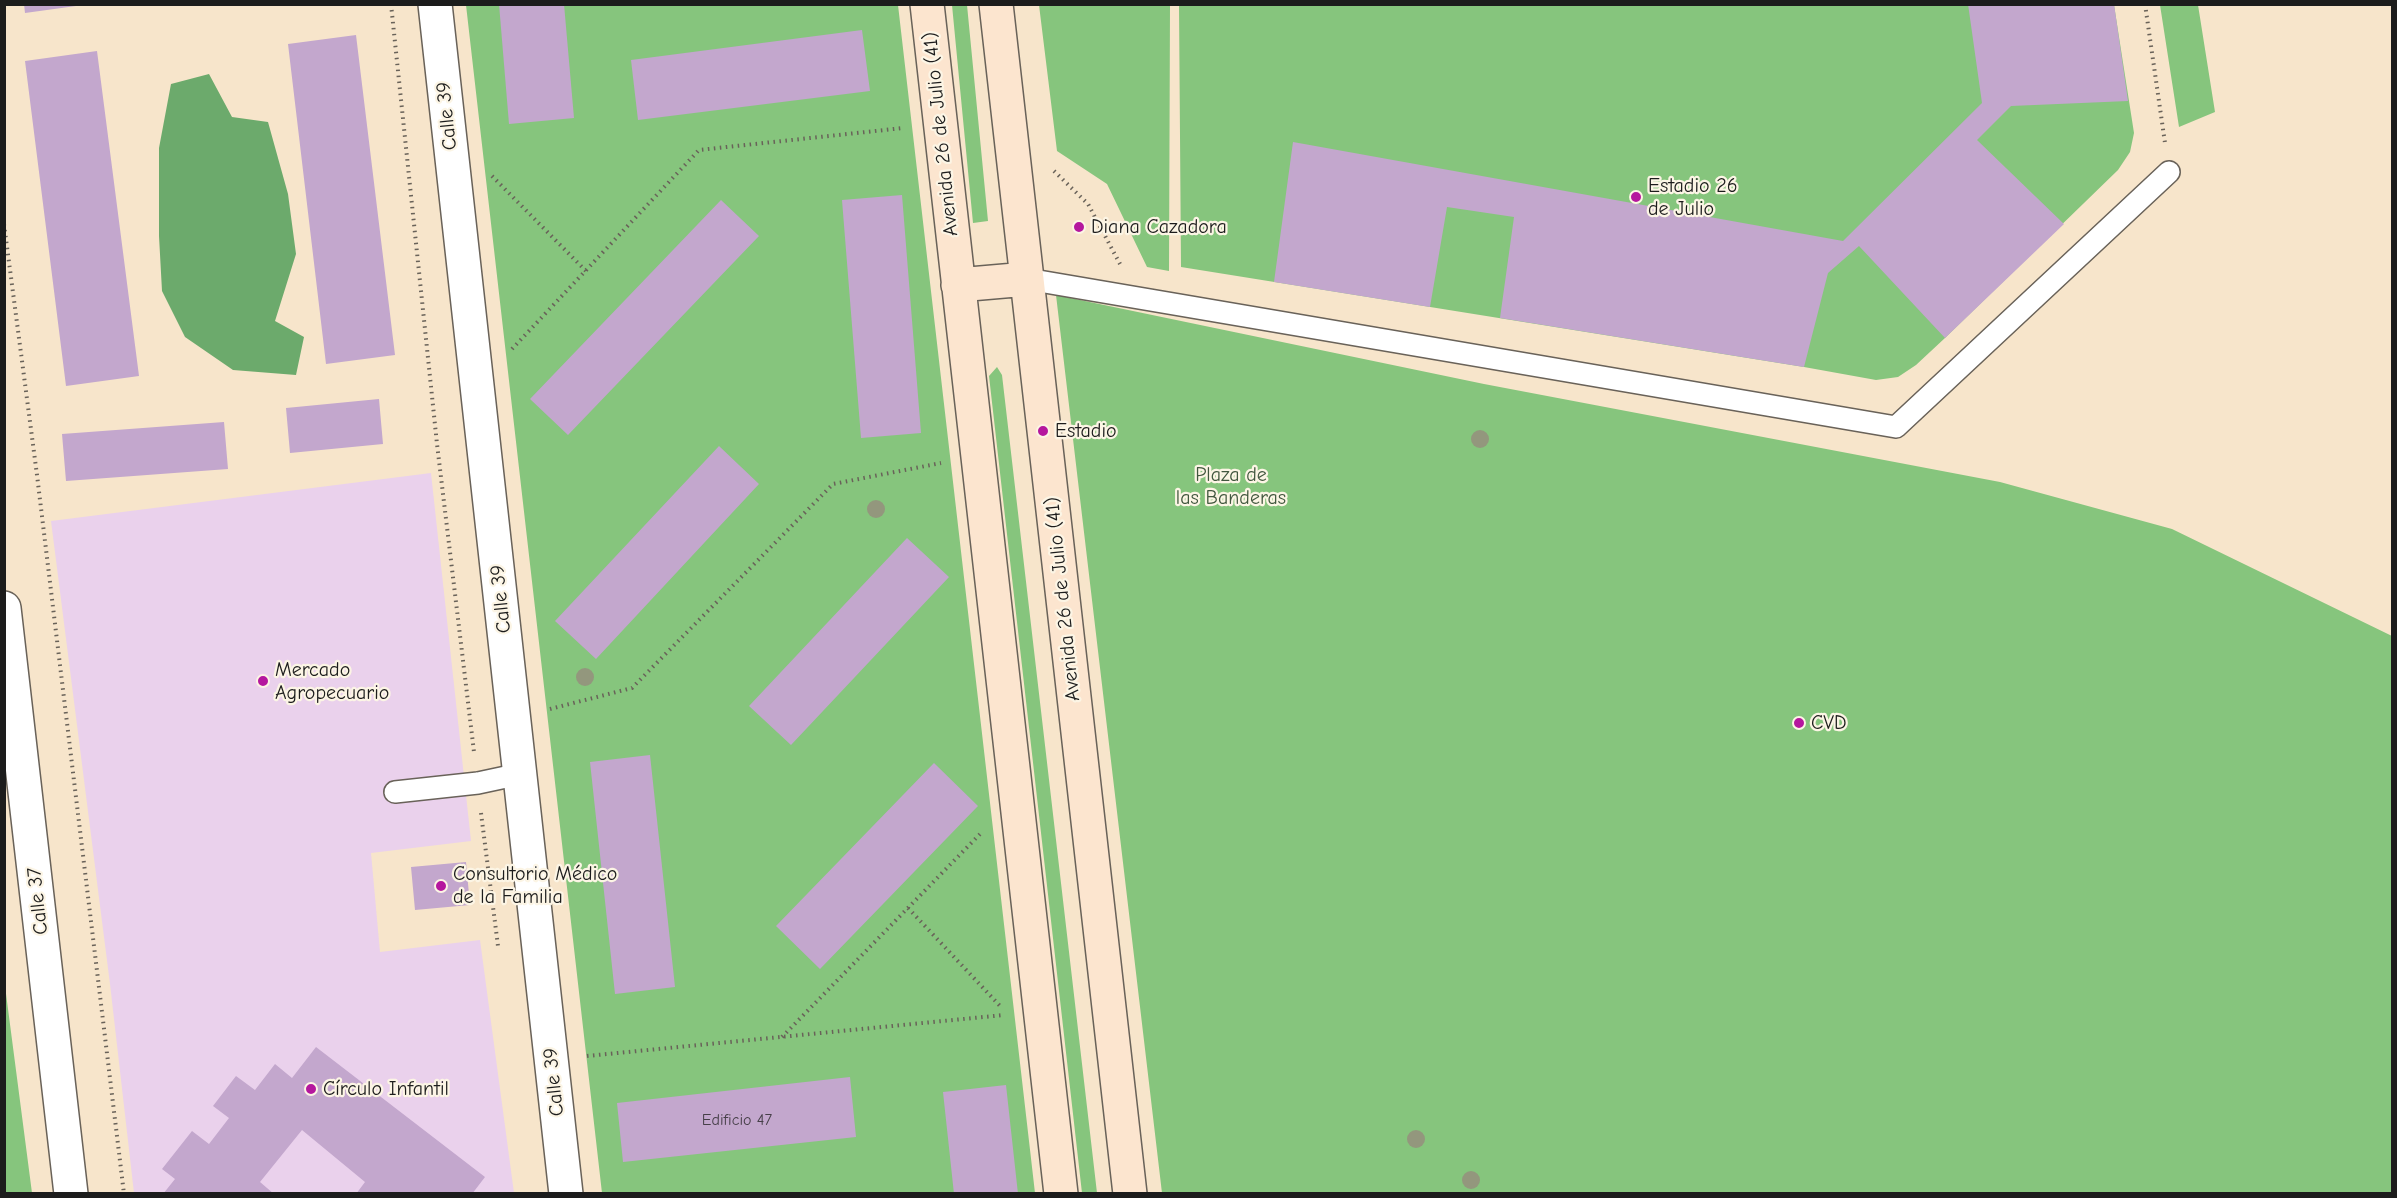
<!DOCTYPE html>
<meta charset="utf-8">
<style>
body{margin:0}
#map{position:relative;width:2397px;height:1198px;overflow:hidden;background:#f7e5cb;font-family:"Comic Neue",sans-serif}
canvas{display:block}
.frame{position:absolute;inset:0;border:6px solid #1c1c1c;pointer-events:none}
</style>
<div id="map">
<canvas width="2397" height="1198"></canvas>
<div class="frame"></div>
</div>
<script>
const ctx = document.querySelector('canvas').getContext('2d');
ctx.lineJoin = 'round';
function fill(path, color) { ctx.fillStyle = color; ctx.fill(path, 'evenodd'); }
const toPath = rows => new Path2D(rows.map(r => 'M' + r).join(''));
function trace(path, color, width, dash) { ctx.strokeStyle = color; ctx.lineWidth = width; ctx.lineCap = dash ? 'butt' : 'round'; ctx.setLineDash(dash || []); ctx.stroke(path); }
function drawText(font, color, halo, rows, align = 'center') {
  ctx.font = font + ' "Comic Neue",sans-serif'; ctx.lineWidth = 4.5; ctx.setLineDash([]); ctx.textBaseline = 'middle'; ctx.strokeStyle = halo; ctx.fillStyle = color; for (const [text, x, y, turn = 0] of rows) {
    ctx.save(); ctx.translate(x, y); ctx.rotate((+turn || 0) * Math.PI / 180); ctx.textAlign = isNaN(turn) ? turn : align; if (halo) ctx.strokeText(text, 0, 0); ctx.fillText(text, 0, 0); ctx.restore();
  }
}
const built = toPath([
 [431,473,471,841,371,853,380,952,480,940,514,1193,134,1193,110,984,51,521]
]);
const green = toPath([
 [466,5,898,5,1035,1193,602,1193],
 [952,5,967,5,988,221,973,223],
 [1039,5,1170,5,1169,271,1147,267,1107,184,1057,151],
 [1179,5,2114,5,2134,133,2130,152,2118,170,1945,338,1916,365,1898,377,1876,380,1804,367,1181,267],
 [2160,5,2198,5,2215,112,2179,127],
 [1056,295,1484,384,2000,482,2172,529,2392,636,2392,1193,1162,1193],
 [997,367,1002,375,1097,1193,1082,1193,989,376],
 [4,986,5,986,32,1193,5,1193]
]);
const forest = toPath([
 [209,74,232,117,268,122,288,194,296,254,275,321,304,337,296,375,233,370,185,337,162,291,159,236,159,148,171,84]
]);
const building = toPath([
 [24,4,76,4,76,6,25,13],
 [499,4,564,4,574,118,509,124],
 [1968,4,2114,4,2128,101,2011,106,1977,140,2064,224,1945,338,1859,246,1828,273,1804,367,1500,318,1514,217,1447,207,1430,307,1274,282,1293,142,1843,241,1982,103],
 [862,30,870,91,638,120,631,60],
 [356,35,395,355,326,364,288,44],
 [97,51,139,376,66,386,25,61],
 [902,195,921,433,861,438,842,200],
 [721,200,759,236,568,435,530,399],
 [379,399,383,444,290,453,286,408],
 [224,422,228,469,66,481,62,434],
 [719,446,759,484,596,659,555,621],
 [907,538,949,577,791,745,749,706],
 [650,755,675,987,615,994,590,762],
 [934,763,978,806,820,969,776,926],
 [466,862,470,905,415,910,411,867],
 [316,1047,485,1177,472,1194,356,1194,365,1182,302,1130,260,1182,274,1194,163,1194,175,1179,162,1169,192,1131,209,1144,229,1118,213,1106,236,1076,255,1090,275,1064,292,1078],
 [850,1077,856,1137,623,1162,617,1103],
 [1006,1085,1018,1194,954,1194,943,1092]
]);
const path = toPath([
 [391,4,437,444,474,752],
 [2145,4,2165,143],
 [1054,171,1088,204,1120,264],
 [492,176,586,271],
 [4,224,37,475,124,1194],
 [512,349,699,150,903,128],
 [550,709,632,688,833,484,941,463],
 [481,813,498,946],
 [908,908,1002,1008],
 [782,1037,982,832],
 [587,1056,1004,1015]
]);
const lane = toPath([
 [1027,279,1896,427,2169,172],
 [395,792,478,783,520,774]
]);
const street = toPath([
 [435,4,566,1194],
 [4,608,71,1194]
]);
const secondary = toPath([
 [927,4,1061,1194],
 [996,4,1130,1194],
 [958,285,1027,279]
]);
const trees = [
 [1480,439],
 [876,509],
 [585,677],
 [1416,1139],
 [1471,1180]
];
const markers = [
 [1636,197,6,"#b5179e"],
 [1079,227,6,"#b5179e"],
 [1043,431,6,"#b5179e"],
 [263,681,6,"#b5179e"],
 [1799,723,6,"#b5179e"],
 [441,886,6,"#b5179e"],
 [311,1089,6,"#b5179e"]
];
const numberNames = [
 ["Edificio 47",737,1120]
];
const streetNames = [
 ["Calle 39",447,116,-96],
 ["Avenida 26 de Julio (41)",941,134,-96],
 ["Calle 39",501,599,-96],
 ["Avenida 26 de Julio (41)",1063,599,-96],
 ["Calle 37",38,901,-96],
 ["Calle 39",554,1082,-96]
];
const poiNames = [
 ["Estadio 26",1648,186],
 ["de Julio",1648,209],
 ["Diana Cazadora",1091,227],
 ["Estadio",1055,431],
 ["Mercado",275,670],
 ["Agropecuario",275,693],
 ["CVD",1811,723],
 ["Consultorio Médico",453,874],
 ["de la Familia",453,897],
 ["Círculo Infantil",323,1089]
];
const parkNames = [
 ["Plaza de",1231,475],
 ["las Banderas",1231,498]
];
fill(built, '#ead1ec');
fill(green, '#86c57d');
fill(forest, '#6caa6c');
fill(building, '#c3a7cd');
trace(lane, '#696259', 24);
trace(street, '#696259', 36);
trace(secondary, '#696259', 36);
trace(path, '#696259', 4, [1.5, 4.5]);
trace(lane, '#fff', 21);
trace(street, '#fff', 33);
trace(secondary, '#fce5cf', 33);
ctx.fillStyle = '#93977d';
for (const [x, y] of trees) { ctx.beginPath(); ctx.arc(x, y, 9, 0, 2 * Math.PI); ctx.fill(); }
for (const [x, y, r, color] of markers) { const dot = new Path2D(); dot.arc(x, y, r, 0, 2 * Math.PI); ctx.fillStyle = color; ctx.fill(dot); trace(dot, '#fcf5e5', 2); }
drawText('16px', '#463f48', null, numberNames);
drawText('20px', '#1c1c1c', '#fcf5e5', streetNames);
drawText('20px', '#1c1c1c', '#fcf5e5', poiNames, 'left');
drawText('20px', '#41573e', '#fcf5e5', parkNames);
</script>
